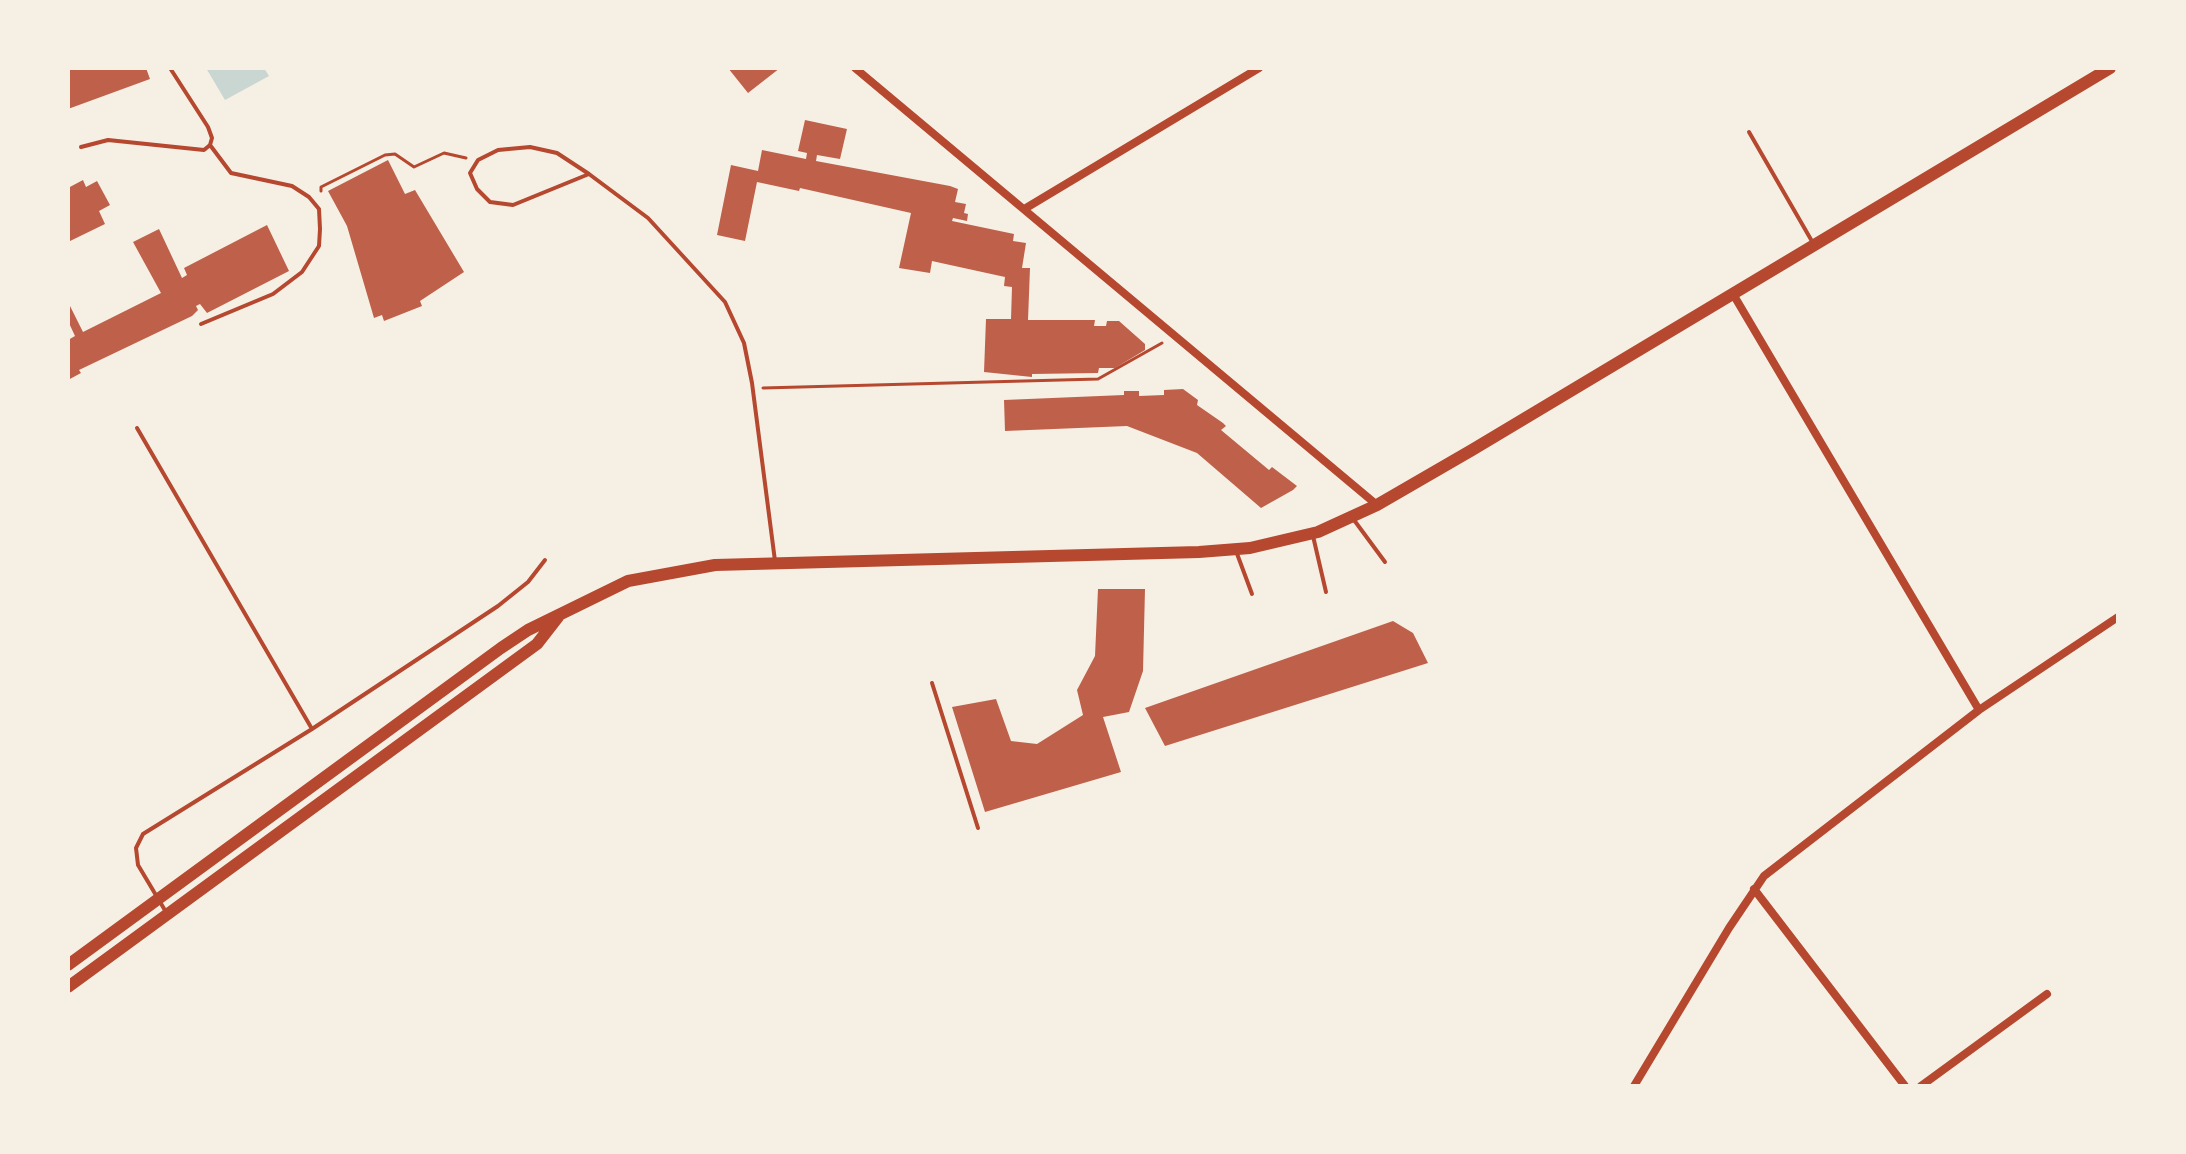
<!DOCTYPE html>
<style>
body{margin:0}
#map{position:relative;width:2186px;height:1154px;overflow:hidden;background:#f6efe4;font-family:Roboto,sans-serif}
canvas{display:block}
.frame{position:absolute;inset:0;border:70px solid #f6efe4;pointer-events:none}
</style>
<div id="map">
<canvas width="2186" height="1154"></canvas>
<div class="frame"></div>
</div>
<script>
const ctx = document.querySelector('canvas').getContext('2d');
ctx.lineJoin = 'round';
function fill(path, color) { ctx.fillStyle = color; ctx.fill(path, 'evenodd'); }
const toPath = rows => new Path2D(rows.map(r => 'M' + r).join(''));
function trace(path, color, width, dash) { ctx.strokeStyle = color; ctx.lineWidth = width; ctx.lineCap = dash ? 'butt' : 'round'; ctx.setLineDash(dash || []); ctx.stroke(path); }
const water = toPath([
 [206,68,264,68,269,76,225,100]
]);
const building = toPath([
 [68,68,146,68,150,79,68,109],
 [728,68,780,68,748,93],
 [805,120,847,129,840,159,817,155,816,161,950,186,958,189,955,202,966,204,964,213,968,214,967,221,953,218,952,221,1014,234,1013,241,1026,243,1022,268,1030,268,1028,320,1095,320,1094,326,1106,326,1107,321,1119,321,1145,344,1145,350,1115,368,1099,368,1098,373,1032,374,1032,377,984,372,986,319,1011,319,1012,287,1004,286,1005,277,941,263,932,261,930,273,899,268,911,213,800,188,799,191,757,182,745,241,717,235,731,165,758,171,762,150,806,159,807,153,798,151],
 [388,160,405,194,415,190,464,272,420,301,422,306,384,321,382,315,374,318,347,226,328,191],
 [83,180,86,187,97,181,110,205,99,211,105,224,68,242,68,188],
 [267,225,289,271,207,313,200,304,196,306,198,310,192,316,79,370,81,373,68,380,68,340,75,336,68,321,68,302,83,332,161,293,133,242,159,229,182,278,187,275,184,268],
 [1183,389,1198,400,1197,405,1223,423,1226,426,1221,430,1269,470,1272,467,1297,486,1293,490,1261,508,1197,453,1127,426,1005,431,1004,400,1124,395,1124,391,1139,391,1139,396,1164,395,1164,390],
 [1098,589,1145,589,1143,671,1129,712,1103,717,1121,772,985,812,952,707,996,699,1011,741,1037,744,1083,715,1077,690,1095,656],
 [1393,621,1413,633,1428,663,1165,746,1145,708]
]);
const path = toPath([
 [321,191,321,187,385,155,395,154,414,167,444,153,466,158],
 [763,388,1098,379,1162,343]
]);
const service = toPath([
 [1749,132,1813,243],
 [81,147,108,140,204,150,210,145,212,138,208,127,170,68],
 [589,174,513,205,490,202,477,189,470,173,478,160,498,150,530,147,557,153,589,174,648,218,725,302,744,343,752,383,775,561],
 [201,324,273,294,302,272,319,246,320,229,319,209,309,197,292,186,231,173,210,145],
 [137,428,312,729],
 [1354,520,1385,562],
 [1313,536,1326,592],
 [1236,551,1252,594],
 [932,683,978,828],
 [166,912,138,865,136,848,143,834,312,729,498,606,528,582,545,560]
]);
const minor = toPath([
 [855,68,1377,505],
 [1026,208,1259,68],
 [1733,294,1979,710],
 [1754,889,1905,1086],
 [1634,1086,1729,928,1764,876,1979,710,2118,617],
 [1921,1086,2047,994]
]);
const secondary = toPath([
 [68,965,501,648,528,630,628,581,715,565,1199,552,1250,548,1318,532,1377,505,1472,450,2110,68],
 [68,987,537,644,558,617]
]);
fill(water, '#c9d6d2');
fill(building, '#bf614a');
trace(path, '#b5482f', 3);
trace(service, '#b5482f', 4);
trace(minor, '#b5482f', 8);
trace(secondary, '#b5482f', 12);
</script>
